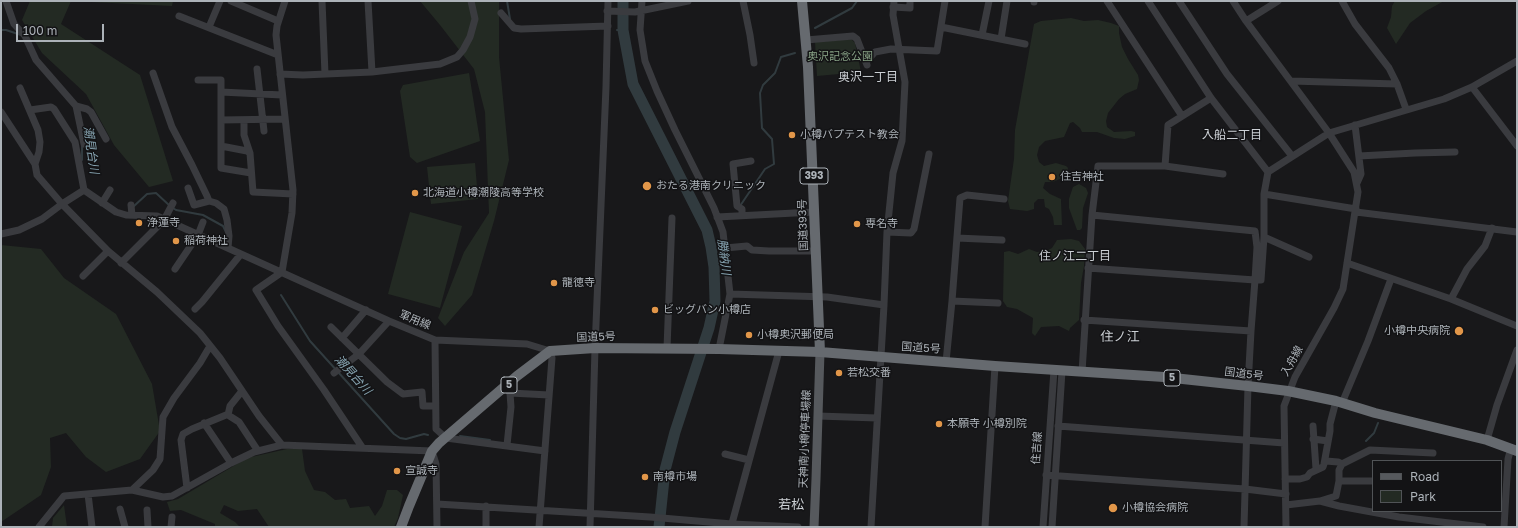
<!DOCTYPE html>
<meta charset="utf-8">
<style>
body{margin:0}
#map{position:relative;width:1518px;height:528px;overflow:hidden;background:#18181a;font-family:"Golos Text",sans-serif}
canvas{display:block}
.frame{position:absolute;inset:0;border:2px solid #acb2b8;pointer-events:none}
.legend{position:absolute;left:1372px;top:460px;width:130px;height:52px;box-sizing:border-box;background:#131315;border:1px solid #505356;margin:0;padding:5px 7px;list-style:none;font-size:12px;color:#acb2b8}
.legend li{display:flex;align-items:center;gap:8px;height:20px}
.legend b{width:20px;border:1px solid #505356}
.scale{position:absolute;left:16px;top:24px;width:88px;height:18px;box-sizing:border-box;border:2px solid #acb2b8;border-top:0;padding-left:5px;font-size:12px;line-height:14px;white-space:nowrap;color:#acb2b8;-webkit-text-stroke:3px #131315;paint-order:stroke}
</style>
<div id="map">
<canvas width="1518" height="528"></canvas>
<div class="frame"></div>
<ul class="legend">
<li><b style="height:5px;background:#56595d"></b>Road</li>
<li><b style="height:11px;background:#232a23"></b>Park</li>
</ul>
<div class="scale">100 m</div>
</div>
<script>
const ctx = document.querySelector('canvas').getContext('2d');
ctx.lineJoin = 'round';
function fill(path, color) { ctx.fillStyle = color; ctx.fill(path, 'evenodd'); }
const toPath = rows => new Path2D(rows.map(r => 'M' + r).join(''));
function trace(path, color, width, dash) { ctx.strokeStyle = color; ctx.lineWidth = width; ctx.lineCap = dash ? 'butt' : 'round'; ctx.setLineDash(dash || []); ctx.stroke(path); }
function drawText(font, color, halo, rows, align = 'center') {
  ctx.font = font + ' "Golos Text","Noto Sans JP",sans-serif'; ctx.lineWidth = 3; ctx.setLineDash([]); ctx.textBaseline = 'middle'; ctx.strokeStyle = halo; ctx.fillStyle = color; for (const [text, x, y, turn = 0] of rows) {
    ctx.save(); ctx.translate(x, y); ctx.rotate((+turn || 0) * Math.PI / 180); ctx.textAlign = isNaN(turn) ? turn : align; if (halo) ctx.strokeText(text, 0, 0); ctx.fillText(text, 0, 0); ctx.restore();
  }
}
const green = toPath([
 [30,1,173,1,172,6,71,1,61,24,140,75,173,181,149,187,114,145,86,94,42,53,22,20],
 [420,1,499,1,499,57,509,160,494,221,472,295,445,326,438,318,464,252,489,213,485,112,474,69,440,25],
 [1395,1,1444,1,1426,11,1410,23,1396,44,1387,28,1391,17,1392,6],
 [1071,18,1084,21,1098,20,1111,23,1119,26,1119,33,1122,47,1128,59,1138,75,1139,80,1137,89,1125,94,1119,99,1108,113,1106,121,1107,127,1114,132,1131,131,1135,132,1135,136,1125,139,1114,138,1097,132,1082,132,1080,128,1073,122,1070,123,1064,137,1045,141,1039,147,1037,155,1039,162,1044,166,1056,163,1066,166,1068,168,1067,173,1062,178,1053,182,1045,182,1043,188,1050,194,1061,199,1061,201,1062,225,1054,225,1053,217,1049,209,1045,207,1044,199,1038,199,1034,203,1034,209,1027,211,1010,209,1008,201,1014,159,1015,130,1034,24,1041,21],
 [851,39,855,43,861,72,817,76,815,42],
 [469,73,480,141,417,163,410,157,400,91,403,85],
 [475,163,478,199,431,204,427,167],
 [1079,184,1086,188,1088,193,1083,208,1082,228,1080,230,1077,230,1069,208,1069,199,1073,187],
 [410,212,462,226,440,308,388,294],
 [1071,239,1079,241,1085,249,1084,266,1081,283,1079,320,1070,328,1069,331,1059,326,1041,327,1035,336,1032,333,1033,318,1017,309,1007,307,1003,301,1004,252,1009,251,1018,254,1029,249,1037,252,1046,251,1052,248,1057,240],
 [1,245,41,249,64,278,116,314,152,384,160,431,140,459,106,472,86,457,66,433,50,438,51,467,41,495,1,522],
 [287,449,302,449,305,471,314,490,325,492,335,500,346,499,350,508,369,506,375,516,382,506,387,490,397,490,403,495,398,518,394,527,269,527,257,509,238,511,224,505,220,513,235,522,240,527,215,527,215,524,181,510,170,511,167,502,178,499,247,458],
 [64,505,67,527,52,527,53,518]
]);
const stream = toPath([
 [507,1,510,19],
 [815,28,852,8,857,1],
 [1,30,6,30,21,35],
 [617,30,623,30],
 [82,144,82,160],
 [740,206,765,169,774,164,772,139,762,128,760,93,763,85,775,73,781,57,795,53],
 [133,207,147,194,156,193,170,206,176,210,203,215,223,226,226,232],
 [281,295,310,341,394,434,400,438,406,439,424,434,428,435],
 [460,436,490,440],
 [1366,441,1374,433,1378,423]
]);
const river = toPath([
 [623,1,623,30,633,84,707,230,711,247,714,267,715,301,709,328,675,432,665,470,659,527]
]);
const minor = toPath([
 [6,1,14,24,25,36,36,60,76,106,87,109,91,112,106,139],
 [231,1,278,21],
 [285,1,277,26,276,35,293,190,292,213,282,272,256,290,278,326,324,390,362,447],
 [322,1,325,74],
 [368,1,372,72],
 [642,1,640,30,645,61,657,91,675,130,714,208,723,232,730,294,719,349],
 [743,1,750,35,754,63],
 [1107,1,1182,116],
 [1148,1,1211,98,1268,172],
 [1179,1,1227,74,1292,156],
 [1233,1,1246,21,1329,133,1354,172,1358,192,1343,289,1334,308,1295,377,1284,406,1286,527],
 [1342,1,1355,24,1389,68,1397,84,1406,109],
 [1034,2,1034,1],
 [893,7,910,8,910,1],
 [607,11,635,12,688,1],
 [501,13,514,28,521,29,608,26],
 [179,16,278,55],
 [1246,21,1278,1],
 [209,27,220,1],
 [941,27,1025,44],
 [982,35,989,1],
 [1001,39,1007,1],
 [806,40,853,36,857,39,867,65],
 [866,62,875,52,891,49,937,51,945,1],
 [257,69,264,131],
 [153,73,172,127,192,165,207,196,209,201,216,203,224,209,227,220,229,236,228,248],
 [280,74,303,75,372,72,440,64,457,57,463,50,470,37,475,19,471,1],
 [198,80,221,80,221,146,247,151,250,153,253,192,293,194],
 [1291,81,1397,84],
 [1472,87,1517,146],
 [20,88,38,130,40,142,39,152,35,164],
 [221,92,282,95],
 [76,106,84,144],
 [30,110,51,107,54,109,75,142,84,190,116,212,126,215,157,216,389,321,435,340,527,344,550,351,552,358,539,527],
 [1,112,35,164,37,175,62,204,108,251,157,292,200,333,220,358,259,416,282,445],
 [221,120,285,119],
 [244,120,244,135,250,153],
 [1355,125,1361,174,1357,183],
 [221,146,221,168,251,173],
 [1359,156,1415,153,1455,152],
 [1165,166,1168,125,1211,98],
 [188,188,194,205,209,201],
 [1264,194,1356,209],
 [102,203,110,190],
 [131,205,132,215],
 [1356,212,1517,232],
 [742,215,742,209,737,206,733,164,751,161],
 [717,217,814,212],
 [887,232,911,233,914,229,929,154],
 [1,234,19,230,42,219,62,204,84,190],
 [1264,237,1309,257],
 [957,238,1002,240],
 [725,248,747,246,752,250,769,251,816,251],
 [121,263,164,220,173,203],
 [1347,263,1451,299,1517,326],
 [1088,268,1255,280,1257,247,1255,231,1092,215],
 [175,269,198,235,203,222],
 [83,276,108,251],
 [730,294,827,297,884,305],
 [1451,299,1467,269,1485,246,1492,228],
 [952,301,998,303],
 [195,309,202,302,241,254],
 [1084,320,1251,331],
 [331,327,387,382,403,394,422,392,423,406,435,406],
 [342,338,366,310],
 [435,340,436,429,446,438,545,451],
 [667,348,672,218],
 [946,362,952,301,960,198,967,195,1004,199],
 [1082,372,1092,215,1098,166,1165,166,1223,174],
 [334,373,359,354,389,321],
 [506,387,510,393,511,407,507,445],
 [510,393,549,395],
 [1342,403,1368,341,1391,279],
 [228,415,230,406,242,391],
 [818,416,877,418],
 [204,423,231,463],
 [1058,426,1284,443],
 [1313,426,1316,469],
 [1313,439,1328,441],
 [1487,440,1497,405,1517,350],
 [725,454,749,460],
 [1326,461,1338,462,1342,464],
 [1046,475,1245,489,1286,494],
 [1285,479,1300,479,1307,477,1310,473,1323,467,1324,464,1330,431,1330,424,1336,401],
 [1339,481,1339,470,1342,464,1370,450,1433,453],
 [187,488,181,440,183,434,192,429,226,415,228,415,239,422,258,451],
 [132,490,153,470,160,459,163,417,174,398,200,363,210,346],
 [88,494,92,527],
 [1320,501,1336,496,1339,481,1373,481],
 [437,504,650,517,732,524,798,527],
 [1286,505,1320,501,1339,506,1399,517,1483,527],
 [120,509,125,527],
 [147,510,148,527],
 [39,527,64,496,132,490,163,497,172,496,231,463,254,452,282,445,432,451,436,464,437,527],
 [171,527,172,517],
 [486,527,486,506],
 [590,527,595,348,606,87,608,1],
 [731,527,779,351],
 [871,527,884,305,887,232,893,173,902,141,905,82,893,15,894,1],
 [985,527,995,366],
 [1043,527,1054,370],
 [1052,527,1062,371],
 [1244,527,1248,386,1251,331,1255,280,1261,280,1264,237,1264,194,1268,172,1329,133,1444,99,1472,87,1517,61],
 [1504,527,1508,459,1511,448]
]);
const major = toPath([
 [814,527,816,479,820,352]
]);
const highway = toPath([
 [802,1,808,67,820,352],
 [401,527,409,506,432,451,439,443,517,376,550,351,595,348,719,349,820,352,995,366,1164,377,1248,386,1288,391,1336,401,1375,413,1487,440,1517,451]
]);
const markers = [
 [792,135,4,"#e19649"],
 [1052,177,4,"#e19649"],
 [647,186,5,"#e19649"],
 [415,193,4,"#e19649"],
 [139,223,4,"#e19649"],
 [857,224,4,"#e19649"],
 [176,241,4,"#e19649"],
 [554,283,4,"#e19649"],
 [655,310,4,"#e19649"],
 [1459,331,5,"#e19649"],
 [749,335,4,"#e19649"],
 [839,373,4,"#e19649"],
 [939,424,4,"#e19649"],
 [397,471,4,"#e19649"],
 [645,477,4,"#e19649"],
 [1113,508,5,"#e19649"]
];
const shields = [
 [814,176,28],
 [1172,378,16],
 [509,385,16]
];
const shieldNames = [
 ["393",814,176],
 ["5",1172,378],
 ["5",509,385]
];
const parkNames = [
 ["奥沢記念公園",840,57]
];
const poiNames = [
 ["小樽バプテスト教会",800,135],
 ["住吉神社",1060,177],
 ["おたる港南クリニック",656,186],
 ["北海道小樽潮陵高等学校",423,193],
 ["浄蓮寺",147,223],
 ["専名寺",865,224],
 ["稲荷神社",184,241],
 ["龍徳寺",562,283],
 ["ビッグバン小樽店",663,310],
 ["小樽中央病院",1450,331,"right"],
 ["小樽奥沢郵便局",757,335],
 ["若松交番",847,373],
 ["本願寺 小樽別院",947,424],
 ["宣誠寺",405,471],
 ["南樽市場",653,477],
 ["小樽協会病院",1122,508]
];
const streetNames = [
 ["国道393号",803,225,-92],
 ["軍用線",415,320,22],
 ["国道5号",596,337,-2],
 ["国道5号",921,348,4],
 ["入舟線",1292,361,-61],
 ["国道5号",1244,374,7],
 ["天神南小樽停車場線",805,439,-88],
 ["住吉線",1037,448,-86]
];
const neighbourhoodNames = [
 ["奥沢一丁目",868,77],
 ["入船二丁目",1232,135],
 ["住ノ江二丁目",1075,256]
];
const waterNames = [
 ["潮見台川",91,150,82],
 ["勝納川",724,257,83],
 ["潮見台川",353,375,48]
];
const quarterNames = [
 ["住ノ江",1120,337],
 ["若松",791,505]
];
fill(green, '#232a23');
trace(stream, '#313b3f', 2);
trace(river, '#313b3f', 11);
trace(minor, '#3a3b3f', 7);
trace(major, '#56595d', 9);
trace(highway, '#666a6f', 10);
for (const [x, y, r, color] of markers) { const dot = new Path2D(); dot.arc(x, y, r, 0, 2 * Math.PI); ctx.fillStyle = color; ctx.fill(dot); trace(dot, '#131315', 1.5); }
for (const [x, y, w] of shields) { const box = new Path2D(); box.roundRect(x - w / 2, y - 8, w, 16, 3); ctx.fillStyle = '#131315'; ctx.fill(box); trace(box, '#acb2b8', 1); }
drawText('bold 10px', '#acb2b8', null, shieldNames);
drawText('11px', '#87a185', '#131315', parkNames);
drawText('11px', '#acb2b8', '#131315', poiNames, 'left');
drawText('11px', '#acb2b8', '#131315', streetNames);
drawText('12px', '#ccd0d5', '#131315', neighbourhoodNames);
drawText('italic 12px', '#86a3b0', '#131315', waterNames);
drawText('13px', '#ccd0d5', '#131315', quarterNames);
</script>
